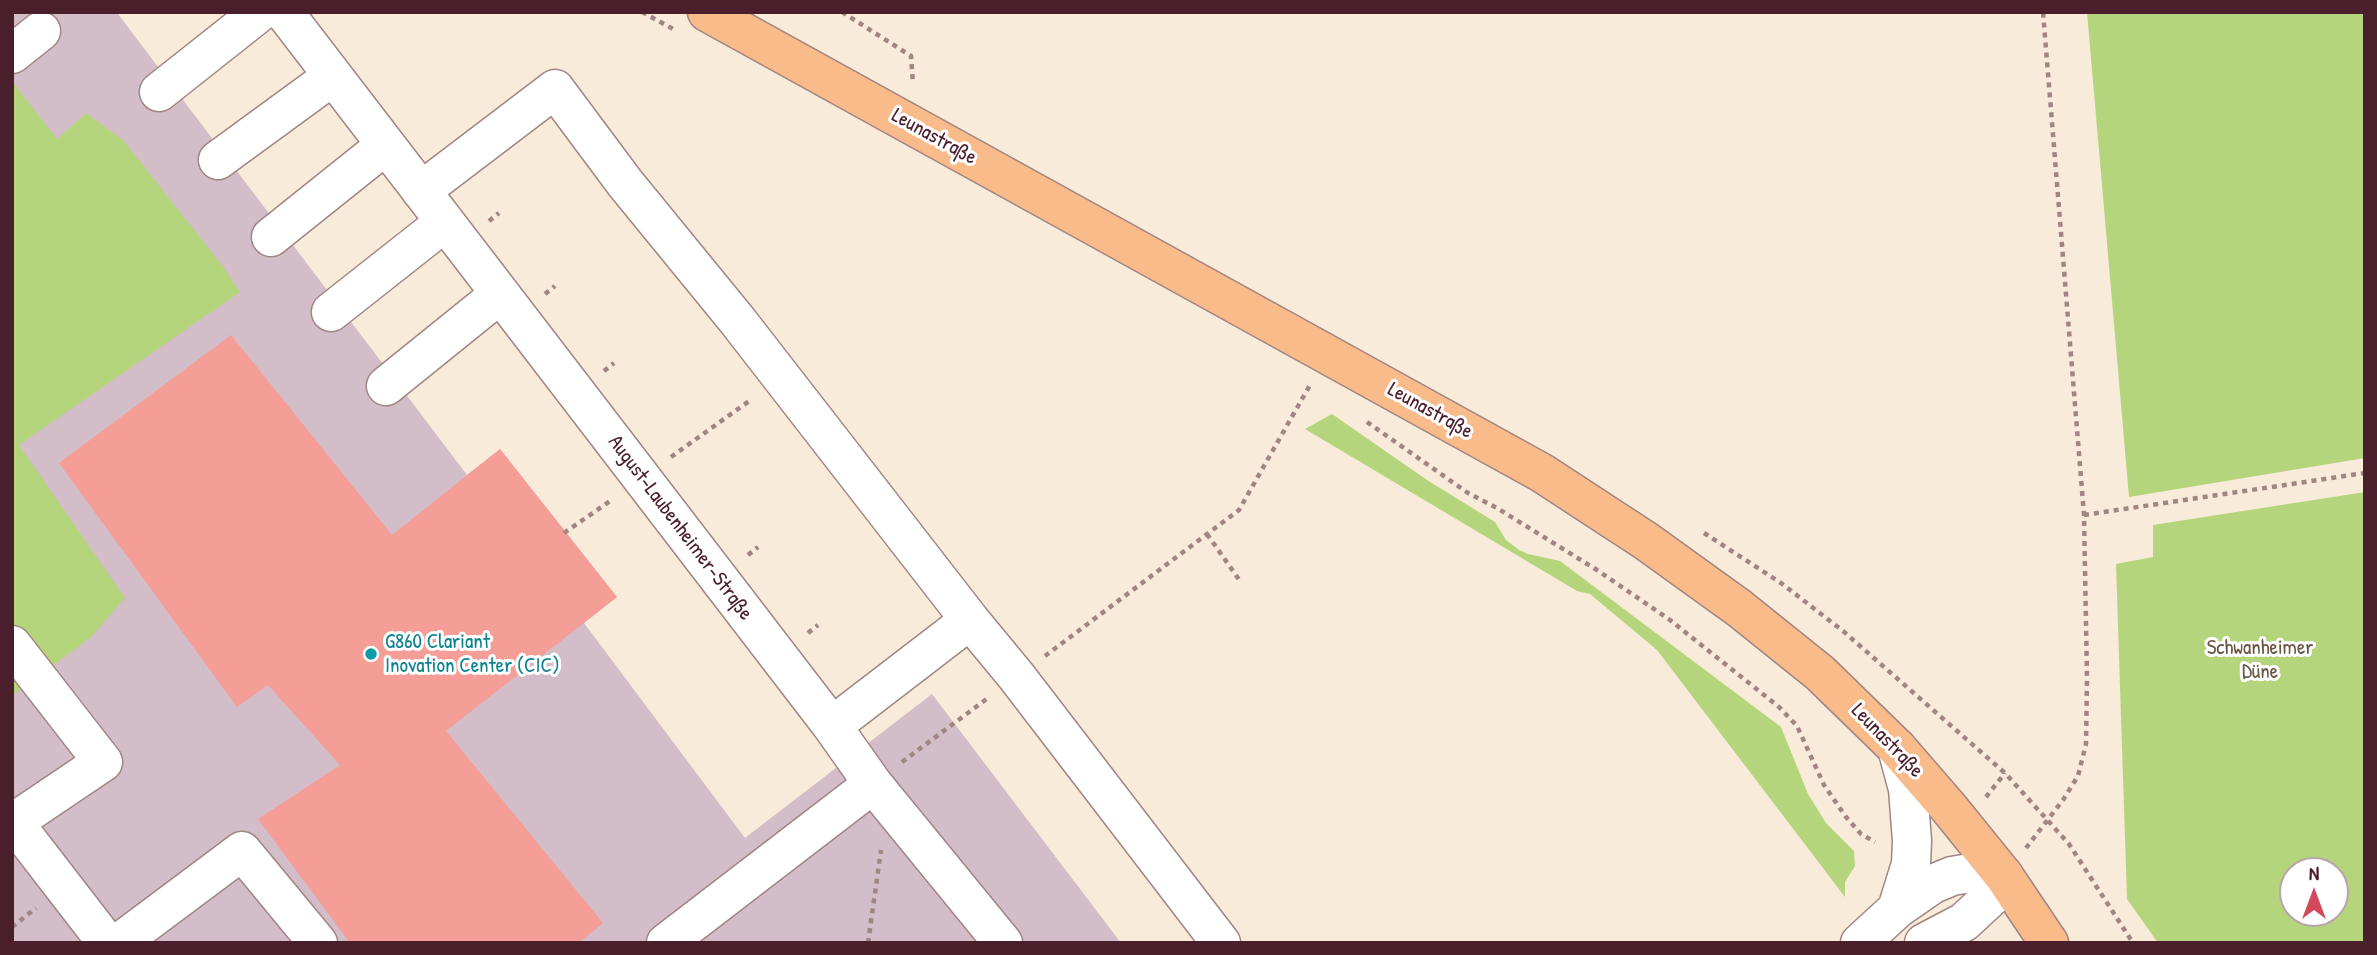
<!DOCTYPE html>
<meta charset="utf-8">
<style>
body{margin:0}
#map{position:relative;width:2377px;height:955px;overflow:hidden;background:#f8ebd9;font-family:"Patrick Hand",sans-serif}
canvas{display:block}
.frame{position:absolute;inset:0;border:14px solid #4a1f2b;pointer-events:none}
.north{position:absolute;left:2279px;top:857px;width:70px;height:70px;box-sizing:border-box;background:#fff;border:2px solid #b7a5aa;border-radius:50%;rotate:0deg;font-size:19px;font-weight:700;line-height:28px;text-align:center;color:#4a1f2b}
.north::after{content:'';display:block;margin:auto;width:24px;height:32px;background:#d1495b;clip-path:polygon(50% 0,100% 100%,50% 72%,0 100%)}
</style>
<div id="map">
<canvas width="2377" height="955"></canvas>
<div class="frame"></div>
<div class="north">N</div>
</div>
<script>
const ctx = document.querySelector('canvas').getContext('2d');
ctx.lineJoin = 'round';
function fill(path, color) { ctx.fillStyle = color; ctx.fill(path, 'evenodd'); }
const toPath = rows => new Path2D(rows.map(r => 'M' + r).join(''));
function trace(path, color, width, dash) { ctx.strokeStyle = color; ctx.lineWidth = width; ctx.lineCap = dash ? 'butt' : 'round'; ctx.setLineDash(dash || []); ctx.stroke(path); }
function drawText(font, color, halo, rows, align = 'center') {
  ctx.font = font + ' "Patrick Hand",sans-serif'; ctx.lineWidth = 6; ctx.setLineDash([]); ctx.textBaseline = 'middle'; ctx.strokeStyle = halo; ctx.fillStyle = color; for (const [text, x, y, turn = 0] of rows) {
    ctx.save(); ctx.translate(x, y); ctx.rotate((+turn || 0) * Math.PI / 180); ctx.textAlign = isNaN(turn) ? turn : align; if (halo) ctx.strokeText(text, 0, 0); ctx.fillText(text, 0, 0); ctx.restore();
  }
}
const industrial = toPath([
 [12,12,119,12,118,14,467,475,500,449,617,597,584,623,745,838,932,694,1121,943,12,943]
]);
const green = toPath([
 [2087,12,2365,12,2365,458,2129,497],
 [12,77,15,85,57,139,86,113,123,140,222,265,240,292,19,445,125,598,91,637,12,696],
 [1332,414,1427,480,1495,522,1506,540,1519,550,1528,554,1560,561,1781,727,1808,794,1826,823,1854,851,1855,866,1845,882,1845,897,1657,650,1590,594,1577,591,1305,429],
 [2365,492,2365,943,2158,943,2127,899,2116,564,2153,557,2153,525],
 [2335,871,2335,913,2293,913,2293,871]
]);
const building = toPath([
 [231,335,392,535,500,449,617,597,446,731,603,923,579,943,350,943,258,819,340,765,268,685,237,707,59,463]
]);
const path = toPath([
 [642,12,675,30],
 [842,12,911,56,913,84],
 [489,221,499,213],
 [545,294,555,286],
 [604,371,614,363],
 [1367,422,1468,493,1497,508,1597,570,1670,620,1779,707,1797,726,1824,785,1846,817,1861,834,1875,842],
 [671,457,752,399],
 [2084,515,2365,473],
 [564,533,613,499],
 [1704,533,1781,583,1843,631,2005,773,2069,844,2133,943],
 [1207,534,1240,581],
 [748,555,758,547],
 [808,633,818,625],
 [1045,656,1239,510,1310,385],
 [902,762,988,698],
 [1986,797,2005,773],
 [2026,848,2063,800,2078,776,2086,744,2087,677,2084,515,2043,12],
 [12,927,36,908],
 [868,943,881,850]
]);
const minor = toPath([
 [284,12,832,726,970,620,1017,677,1221,943],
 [12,54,41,31],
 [159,92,260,12],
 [218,160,333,76],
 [421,191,555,89,625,183,737,320,970,620],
 [271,237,386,145],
 [331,312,445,222],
 [386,386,500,294],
 [12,645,103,762,14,822],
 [832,726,873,784,1003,943],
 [1897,748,1908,789,1912,841,1911,864,1897,909],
 [12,820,107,943],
 [119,943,242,851,318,943],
 [666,943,873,784],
 [1860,943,1897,909,1933,884,1952,876,1970,873,1987,872,2004,876,1991,897,1964,922,1924,943]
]);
const major = toPath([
 [707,12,1542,473,1646,541,1739,608,1820,673,1897,748,1949,808,2004,876,2049,943]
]);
const markers = [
 [371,654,7,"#0f9aa8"]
];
const streetNames = [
 ["Leunastraße",934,137,29],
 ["Leunastraße",1430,411,29],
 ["August-Laubenheimer-Straße",680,528,53],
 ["Leunastraße",1887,741,46]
];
const cultureNames = [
 ["G860 Clariant",385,642],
 ["Inovation Center (CIC)",385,666]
];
const parkNames = [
 ["Schwanheimer",2260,648],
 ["Düne",2260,672]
];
fill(industrial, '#d2bdc8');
fill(green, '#b5d57c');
fill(building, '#f59e97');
trace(minor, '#a18582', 41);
trace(major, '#a18582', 41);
trace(path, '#a18582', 4.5, [5, 5]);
trace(minor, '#fff', 38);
trace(major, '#fabb8b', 38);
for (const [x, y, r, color] of markers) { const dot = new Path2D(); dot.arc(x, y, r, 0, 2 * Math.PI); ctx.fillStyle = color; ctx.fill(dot); trace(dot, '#fff', 2.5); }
drawText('21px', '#4a1f2b', '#fff', streetNames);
drawText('21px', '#0d838f', '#fff', cultureNames, 'left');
drawText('21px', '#6a5643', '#fff', parkNames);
</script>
